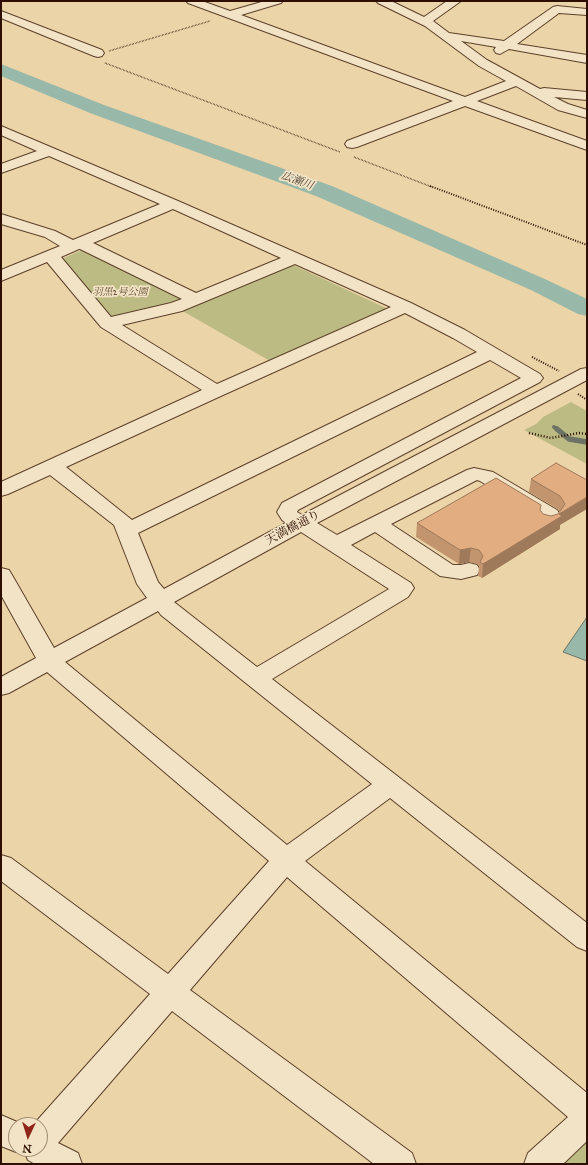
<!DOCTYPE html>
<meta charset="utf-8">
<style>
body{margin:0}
#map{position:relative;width:588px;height:1165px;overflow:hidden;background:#ebd4a8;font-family:"IM FELL Great Primer",serif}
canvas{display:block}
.frame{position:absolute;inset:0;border:2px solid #2d0e00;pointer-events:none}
.north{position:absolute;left:8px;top:1117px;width:40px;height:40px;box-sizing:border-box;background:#f2e3c6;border:1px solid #a38e77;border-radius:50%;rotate:184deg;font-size:11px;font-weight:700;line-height:16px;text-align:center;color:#2d0e00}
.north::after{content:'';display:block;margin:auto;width:14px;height:18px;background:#8f2418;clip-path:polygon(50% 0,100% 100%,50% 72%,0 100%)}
</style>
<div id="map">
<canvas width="588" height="1165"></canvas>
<div class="frame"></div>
<div class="north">N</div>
</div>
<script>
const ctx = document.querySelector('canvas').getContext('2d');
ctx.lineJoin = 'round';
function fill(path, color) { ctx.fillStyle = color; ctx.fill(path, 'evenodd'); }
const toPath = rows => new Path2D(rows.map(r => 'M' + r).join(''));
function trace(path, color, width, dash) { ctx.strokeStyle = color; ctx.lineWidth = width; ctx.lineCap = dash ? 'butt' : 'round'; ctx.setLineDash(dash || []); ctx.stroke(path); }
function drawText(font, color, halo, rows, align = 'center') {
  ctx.font = font + ' "IM FELL Great Primer","Noto Serif JP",serif'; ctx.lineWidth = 3.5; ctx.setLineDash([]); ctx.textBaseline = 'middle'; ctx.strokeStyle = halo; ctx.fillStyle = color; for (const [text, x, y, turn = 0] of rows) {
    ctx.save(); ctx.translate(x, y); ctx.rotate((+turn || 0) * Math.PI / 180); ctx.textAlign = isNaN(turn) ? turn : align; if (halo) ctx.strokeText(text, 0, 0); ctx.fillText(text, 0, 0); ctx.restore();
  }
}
const green = toPath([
 [84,249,182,298,179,303,118,317,107,316,62,259],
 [289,263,388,309,270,361,179,309],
 [571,402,587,411,587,464,524,430,536,424,543,417],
 [587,1138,587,1164,560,1164]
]);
const water = toPath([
 [587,617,587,661,563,652,587,617]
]);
const streamFar1 = toPath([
 [554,427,558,430]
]);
const stream = toPath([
 [557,429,569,439,587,442]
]);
const river = toPath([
 [1,64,104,105,332,186,547,280,587,299,587,316,578,314,531,290,316,196,90,113,1,76,1,64]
]);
const pathFar2 = toPath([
 [109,51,210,21],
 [105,63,340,152],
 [354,157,432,187]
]);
const pathFar1 = toPath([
 [430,186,587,245],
 [532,357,559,371],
 [578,394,587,400]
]);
const path = toPath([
 [529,433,551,438,579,433,587,434]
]);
const minor = toPath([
 [186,1,202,1,230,11,265,1,283,1,281,3,241,15,465,97,506,81,479,66,425,26,378,3,376,1,391,1,424,17,447,1,461,1,433,21,449,33,504,41,553,7,557,6,587,9,587,15,559,13,517,44,587,55,587,63,509,49,500,54,496,53,494,50,496,47,461,41,487,60,540,89,544,88,587,92,587,100,554,97,568,104,587,110,587,118,558,110,516,86,477,101,587,141,587,150,465,106,357,147,352,148,347,147,345,144,347,141,453,101,188,3,186,1],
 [1,11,102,50,104,53,102,56,98,57,94,56,1,18,1,11],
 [1,126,178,201,411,303,465,330,540,374,543,378,540,382,298,510,297,512,302,515,581,369,587,368,587,380,317,523,337,535,467,470,474,468,493,472,557,510,562,517,556,526,549,528,542,526,539,522,541,518,480,481,477,480,391,524,453,565,461,565,469,563,477,565,480,570,477,575,461,579,440,576,375,532,351,545,411,583,414,588,408,597,272,679,587,923,587,951,577,947,390,798,305,861,587,1093,587,1141,563,1164,524,1164,528,1153,568,1117,287,877,190,990,412,1153,416,1164,374,1164,172,1011,58,1143,78,1153,82,1164,35,1164,28,1160,23,1149,16,1152,1,1146,1,1115,24,1125,16,1125,16,1149,40,1149,40,1125,33,1125,150,994,1,881,1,855,11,858,168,974,269,861,47,672,9,693,1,695,1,677,36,658,1,595,1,568,9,570,12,575,54,648,147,598,137,584,114,525,50,475,8,494,1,496,1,482,202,390,101,327,47,262,1,281,1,270,60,246,45,237,1,224,1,214,55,231,73,240,160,204,49,156,1,173,1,164,37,151,1,135,1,126],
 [173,209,281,258,196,293,93,243,173,209],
 [79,249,80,249,182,299,171,303,111,317,61,257,79,249],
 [295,264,391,307,217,384,122,325,182,311,295,264],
 [405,313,453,338,477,352,132,520,66,467,223,395,405,313],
 [490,360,521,378,282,503,277,512,282,520,286,523,164,589,158,582,138,533,490,360],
 [301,532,389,589,257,667,174,602,301,532],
 [158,611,161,615,372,784,287,845,65,662,158,611]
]);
const wall = toPath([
 [531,479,587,480,560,525,560,529,482,578,478,576,479,566,477,564,469,562,459,564,416,537,417,523,540,510,543,514,551,516,558,514,560,512,558,509,529,492]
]);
const shadedWall = toPath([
 [587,497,587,509,560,525,560,529,482,578,483,564,559,514],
 [471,548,469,562,459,564,460,550]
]);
const building = toPath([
 [556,463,587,480,587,497,559,514,562,516,483,564,480,562,483,556,479,550,471,548,460,550,417,523,496,478,541,505,540,510,543,514,551,516,558,514,565,504,560,496,531,479,556,463]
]);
const farParknames = [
 ["羽黒2号公園",120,293]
];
const farWaternames = [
 ["広瀬川",297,181,20]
];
const streetNames = [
 ["天満橋通り",293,528,-28]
];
fill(green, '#bdbb84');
fill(water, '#98b8a9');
trace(water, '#6d7465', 1);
trace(streamFar1, '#6d7465', 4);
trace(stream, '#6d7465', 5.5);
fill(river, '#98b8a9');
trace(minor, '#5c402a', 2);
trace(pathFar2, '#2d0e00', 1.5, [0.5, 1]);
trace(pathFar1, '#2d0e00', 2, [1, 1.5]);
trace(path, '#2d0e00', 2.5, [1, 2]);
fill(minor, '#f2e3c6');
fill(wall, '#c2956f');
fill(shadedWall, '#9e795a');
fill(building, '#e1ad81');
trace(building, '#9e795a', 1);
drawText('italic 10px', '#5f4b2e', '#f2e3c6', farParknames);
drawText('italic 11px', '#524a3b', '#f2e3c6', farWaternames);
drawText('12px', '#2d0e00', '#f2e3c6', streetNames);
</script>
